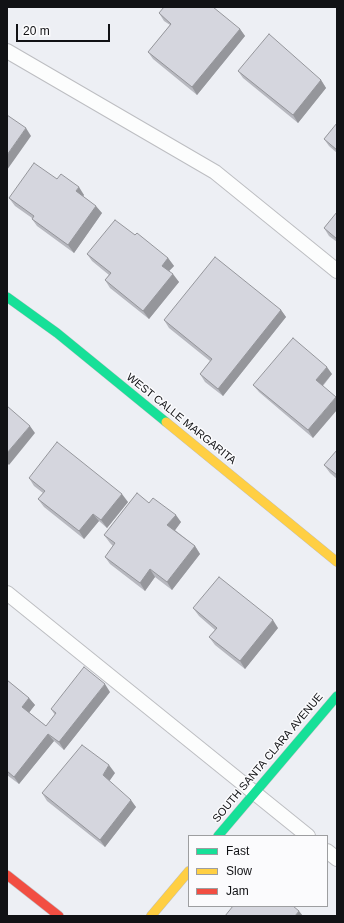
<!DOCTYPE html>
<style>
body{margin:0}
#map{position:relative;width:344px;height:923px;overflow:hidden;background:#edeff4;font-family:Arial,sans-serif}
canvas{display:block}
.frame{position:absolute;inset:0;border:8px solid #111215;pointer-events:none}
.legend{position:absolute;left:188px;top:835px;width:140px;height:72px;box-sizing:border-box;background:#fbfbfd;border:1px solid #9d9ea0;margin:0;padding:5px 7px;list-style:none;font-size:12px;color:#111215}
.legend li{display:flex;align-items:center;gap:8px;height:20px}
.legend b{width:20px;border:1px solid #9d9ea0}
.scale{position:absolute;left:16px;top:24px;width:94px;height:18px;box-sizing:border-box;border:2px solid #111215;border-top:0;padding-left:5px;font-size:12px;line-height:14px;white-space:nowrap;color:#111215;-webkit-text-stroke:3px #fbfbfd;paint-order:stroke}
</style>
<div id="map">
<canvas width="344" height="923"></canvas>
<div class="frame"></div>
<ul class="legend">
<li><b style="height:5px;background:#16e098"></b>Fast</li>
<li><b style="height:5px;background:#ffcf43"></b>Slow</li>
<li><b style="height:5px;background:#f24e42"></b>Jam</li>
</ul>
<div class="scale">20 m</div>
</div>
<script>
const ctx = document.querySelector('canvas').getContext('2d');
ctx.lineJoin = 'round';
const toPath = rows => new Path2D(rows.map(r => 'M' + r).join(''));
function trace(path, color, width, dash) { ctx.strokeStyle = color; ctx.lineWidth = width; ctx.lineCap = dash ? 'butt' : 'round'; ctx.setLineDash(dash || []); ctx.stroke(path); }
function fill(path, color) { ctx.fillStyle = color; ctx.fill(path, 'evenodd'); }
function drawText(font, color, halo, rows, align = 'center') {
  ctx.font = font + ' Arial,sans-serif'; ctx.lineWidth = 3; ctx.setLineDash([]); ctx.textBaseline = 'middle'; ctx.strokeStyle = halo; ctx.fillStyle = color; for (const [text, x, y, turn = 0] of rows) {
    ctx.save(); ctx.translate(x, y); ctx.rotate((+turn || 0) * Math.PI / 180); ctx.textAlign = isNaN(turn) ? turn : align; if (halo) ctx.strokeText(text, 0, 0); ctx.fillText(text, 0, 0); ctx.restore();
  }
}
const lane = toPath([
 [7,51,215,172,337,271],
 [7,593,308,836],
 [327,851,337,859]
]);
const fast = toPath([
 [7,297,57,333,166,422],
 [218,836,337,696]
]);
const slow = toPath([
 [166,422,337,562],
 [151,916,189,871]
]);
const jam = toPath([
 [7,875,59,916]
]);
const wall = toPath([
 [159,13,240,29,245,36,197,95,153,59,148,52,170,25,164,21],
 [238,71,321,80,326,88,298,123,243,78],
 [337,123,337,153,329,146,324,139],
 [57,179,84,195,83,196,102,213,74,253,37,226,32,219,32,218,15,206,9,198],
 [337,212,337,242,329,236,324,228],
 [135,235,168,258,174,266,169,271,179,282,149,319,110,288,105,280,109,275,92,261,87,254],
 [281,310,286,317,223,396,205,382,200,374,210,361,169,328,164,320],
 [332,374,323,386,313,438,259,392,253,385],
 [337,450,337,479,330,473,324,465],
 [29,478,128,502,107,528,99,521,84,539,44,507,38,499,43,493,34,486],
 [149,503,181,522,175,530,195,546,200,554,172,590,155,577,145,591,110,564,105,557,113,546,110,543,104,535],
 [193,608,278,628,245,669,215,645,209,637,215,630,199,616],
 [7,680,29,698,35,705,29,712,46,726,55,715,51,709,110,692,64,750,54,741,19,784,7,775],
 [115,773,109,781,136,807,105,847,47,801,42,793]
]);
const shadedWall = toPath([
 [240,29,245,36,197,95,192,87],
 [321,80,326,88,298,123,293,115],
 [26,128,31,136,7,170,7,155],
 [79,187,84,195,81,199,76,191],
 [96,206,102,213,74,253,68,245],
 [168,258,174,266,167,273,162,266],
 [173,274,179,282,149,319,143,311],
 [281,310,286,317,223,396,218,389],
 [327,367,332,374,321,387,316,380],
 [336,397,337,410,313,438,308,430],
 [30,426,35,433,9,465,7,463,7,453],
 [122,494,128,502,107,528,101,520],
 [93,514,99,521,84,539,79,531],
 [176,515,181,522,173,533,167,525],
 [195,546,200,554,172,590,167,582],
 [150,569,155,577,145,591,140,583],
 [273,620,278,628,245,669,240,661],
 [105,684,110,692,64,750,59,742],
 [29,698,35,705,28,714,22,707],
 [48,734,54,741,19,784,14,777],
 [109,765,115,773,108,783,103,775],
 [131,800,136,807,105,847,100,840],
 [299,911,303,916,295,916]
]);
const building = toPath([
 [164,7,213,7,240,29,192,87,148,52,171,24,159,13,164,7],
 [269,34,321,80,293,115,238,71,269,34],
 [7,115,26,128,7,155,7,115],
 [337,123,337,150,324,139,337,123],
 [34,163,57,179,61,174,79,187,76,191,96,206,68,245,32,219,34,216,9,198,34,163],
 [337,212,337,239,324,228,337,212],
 [115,220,135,235,137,233,168,258,162,266,173,274,143,311,105,280,111,273,87,254,115,220],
 [215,257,281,310,218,389,200,374,212,359,164,320,215,257],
 [293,338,327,367,316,380,336,397,308,430,253,385,293,338],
 [7,406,30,426,7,453,7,406],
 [57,442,122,494,101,520,93,514,79,531,38,499,45,491,29,478,57,442],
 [337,450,337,475,324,465,337,450],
 [137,493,149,503,153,498,176,515,167,525,195,546,167,582,150,569,140,583,105,557,115,543,104,535,137,493],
 [219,577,273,620,240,661,209,637,217,628,193,608,219,577],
 [84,667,105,684,59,742,48,734,14,777,7,771,7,680,29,698,22,707,46,726,56,713,51,709,84,667],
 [82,745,109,765,103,775,131,800,100,840,42,793,82,745],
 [233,906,293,906,299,911,295,916,225,916,233,906]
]);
const streetNames = [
 ["WEST CALLE MARGARITA",181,419,39],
 ["SOUTH SANTA CLARA AVENUE",268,758,-50]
];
trace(lane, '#bdbec2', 16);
trace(fast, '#bdbec2', 10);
trace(slow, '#bdbec2', 10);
trace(jam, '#bdbec2', 10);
trace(lane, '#fcfdfd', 14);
trace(fast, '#16e098', 9);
trace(slow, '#ffcf43', 9);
trace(jam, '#f24e42', 9);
fill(wall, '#b7b8bf');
fill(shadedWall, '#95969b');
fill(building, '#d5d6de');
trace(building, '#95969b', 1);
drawText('11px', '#111215', '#fbfbfd', streetNames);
</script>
